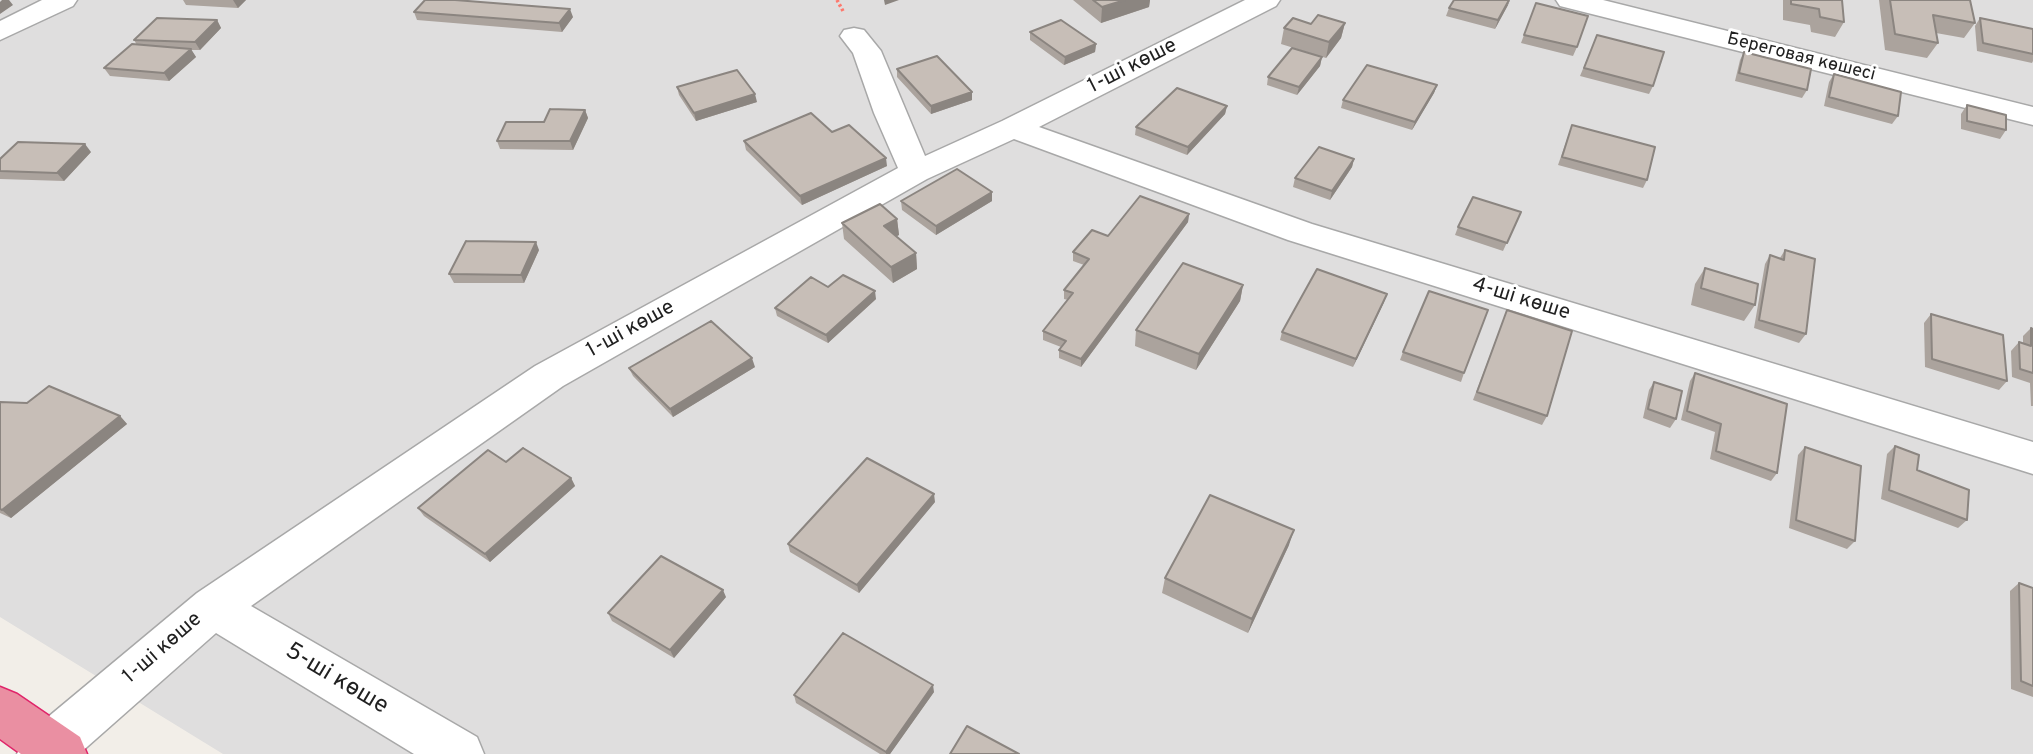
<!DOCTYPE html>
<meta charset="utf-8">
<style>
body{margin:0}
canvas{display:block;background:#f2eee8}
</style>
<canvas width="2033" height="754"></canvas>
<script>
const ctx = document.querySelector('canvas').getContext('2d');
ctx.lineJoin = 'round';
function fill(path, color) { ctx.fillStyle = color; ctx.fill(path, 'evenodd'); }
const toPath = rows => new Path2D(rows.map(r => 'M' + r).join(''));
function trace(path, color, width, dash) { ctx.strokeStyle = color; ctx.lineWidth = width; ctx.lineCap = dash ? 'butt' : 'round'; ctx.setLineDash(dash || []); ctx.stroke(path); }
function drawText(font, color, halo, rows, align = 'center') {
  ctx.font = font + ' Overpass,sans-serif'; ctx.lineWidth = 6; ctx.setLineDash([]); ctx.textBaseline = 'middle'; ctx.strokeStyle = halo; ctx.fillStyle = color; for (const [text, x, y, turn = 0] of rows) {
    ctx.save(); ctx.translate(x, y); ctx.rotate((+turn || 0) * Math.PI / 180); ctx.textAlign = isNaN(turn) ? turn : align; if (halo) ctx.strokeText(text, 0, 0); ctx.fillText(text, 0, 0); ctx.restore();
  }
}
const residential = toPath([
 [0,0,2033,0,2033,754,223,754,0,617]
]);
const path = toPath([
 [837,0,843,11]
]);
const minor = toPath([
 [42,0,77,0,73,6,0,40,0,21,42,0],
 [1245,0,1280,0,1276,6,1039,127,1312,224,2033,442,2033,474,1288,240,1014,139,927,179,563,386,251,606,477,737,484,754,414,754,216,633,79,754,17,754,24,737,197,593,535,366,898,168,874,113,853,53,840,36,844,30,854,28,864,30,881,51,925,156,1002,121,1245,0],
 [1556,0,1603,0,2033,107,2033,125,1560,6,1556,0]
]);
const highway = toPath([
 [0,687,17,694,80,737,87,754,21,754,0,739,0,687]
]);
const wall = toPath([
 [183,0,246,0,238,8,186,5],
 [1073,0,1150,0,1149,7,1101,23],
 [1783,0,1842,0,1844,22,1835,37,1811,32,1810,25,1783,20],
 [1879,0,1970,0,1975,23,1964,38,1936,33,1938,43,1927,58,1885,50],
 [1536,3,1577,47,1573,56,1521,43],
 [1508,5,1495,29,1446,16,1449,8],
 [414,12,573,17,562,32,417,20],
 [1980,18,2033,29,2033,61,2032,63,1977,51,1975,26],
 [217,20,221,28,200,50,191,50,196,57,169,81,110,76,104,68,137,45,134,40],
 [1345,23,1341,38,1326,58,1281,44,1284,28,1311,24],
 [1030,32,1096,44,1095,52,1064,65,1030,40],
 [1597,35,1653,86,1649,94,1580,76],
 [1744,52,1807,90,1802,98,1735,81,1740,60],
 [1322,57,1320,66,1297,95,1267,85,1268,77],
 [897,69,972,100,931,114,897,77],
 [1834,74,1898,116,1892,124,1824,106,1829,82],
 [1437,85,1434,93,1412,130,1341,108,1343,100],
 [677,87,757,102,696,121,679,95],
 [1967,105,2006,130,2000,139,1961,129,1961,114],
 [1227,106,1225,114,1187,155,1135,135,1136,127],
 [585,110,588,118,573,150,500,149,497,141,544,122],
 [1572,125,1647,180,1643,188,1558,165],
 [832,132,887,166,802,205,746,150,744,141],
 [91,152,64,181,0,179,0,159],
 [1354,159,1352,167,1330,200,1293,187,1295,178],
 [901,201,992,201,936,235,902,210],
 [1521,212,1503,251,1455,235,1458,227],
 [1189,214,1188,222,1081,367,1059,358,1059,350,1061,347,1043,340,1043,331,1068,300,1064,299,1064,290,1084,265,1073,261,1073,252,1108,236],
 [897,219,899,235,896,236,916,253,917,269,893,283,844,239,842,223],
 [539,250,524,283,454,283,449,274],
 [1785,250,1806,334,1799,343,1754,328,1765,264,1770,255,1780,258],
 [1705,268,1755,305,1744,321,1691,305,1695,284],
 [1243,285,1240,301,1196,370,1135,346,1136,330],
 [828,287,876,299,828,343,777,316,775,308],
 [1384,302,1353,367,1280,340,1282,332],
 [1507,310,1547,416,1542,425,1473,400],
 [1931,314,2007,381,1999,390,1925,367,1924,323],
 [2031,328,2033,329,2033,406,2031,406,2030,383,2012,377,2011,351,2019,342,2023,344,2023,336],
 [1403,352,1464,373,1461,382,1400,360],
 [755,367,673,417,633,376,629,368],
 [1695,373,1777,473,1771,481,1710,459,1715,432,1681,420,1690,381],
 [1654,382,1676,419,1670,428,1643,418,1649,390],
 [0,402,120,416,127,424,11,518,0,513],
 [1895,446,1917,470,1967,520,1958,528,1881,499,1887,454],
 [1805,447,1855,541,1847,549,1789,528,1798,455],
 [506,462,571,478,575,486,490,562,424,516,418,508],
 [935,502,859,593,790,552,788,544],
 [1289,545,1248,633,1162,593,1165,578],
 [2019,583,2033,588,2033,697,2011,689,2010,591],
 [726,597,674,658,612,621,608,613],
 [934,692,890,754,880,754,796,703,794,695]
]);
const shadedWall = toPath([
 [2,0,9,0,13,5,0,14,0,2],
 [233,0,246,0,238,8],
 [884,0,899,0,885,5],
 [1125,0,1150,0,1149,7,1101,23,1102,7],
 [1510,0,1508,5,1495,29,1498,20],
 [570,9,573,17,562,32,559,23],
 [217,20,221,28,200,50,195,42],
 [1345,23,1341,38,1326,58,1329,42],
 [1096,44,1095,52,1064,65,1065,57],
 [191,49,196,57,169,81,164,73],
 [1322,57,1320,66,1297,95,1299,87],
 [1437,85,1434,93,1412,130,1415,122],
 [972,92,972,100,931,114,931,106],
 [755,94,757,102,696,121,694,113],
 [1227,106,1225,114,1187,155,1188,147],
 [585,110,588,118,573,150,570,141],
 [85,144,91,152,64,181,57,173],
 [886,158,887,166,802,205,800,196],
 [1354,159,1352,167,1330,200,1332,191],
 [992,192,992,201,936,235,936,226],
 [1189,214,1188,222,1081,367,1081,359],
 [897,219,899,235,886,242,884,226],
 [536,242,539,250,524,283,521,275],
 [916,253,917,269,893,283,891,267],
 [1243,285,1240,301,1196,370,1199,354],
 [875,291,876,299,828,343,826,335],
 [1387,294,1384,302,1353,367,1356,359],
 [752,358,755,367,673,417,670,409],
 [120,416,127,424,11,518,2,510],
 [571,478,575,486,490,562,485,554],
 [934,494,935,502,859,593,857,585],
 [1294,530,1289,545,1248,633,1252,619],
 [723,590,726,597,674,658,670,650],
 [933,685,934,692,890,754,886,754,886,752]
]);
const building = toPath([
 [425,0,455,0,570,9,559,23,414,12,425,0],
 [1093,0,1125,0,1102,7,1093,0],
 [1454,0,1509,0,1498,20,1449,8,1454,0],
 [1791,0,1842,0,1844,22,1820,17,1819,9,1791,4,1791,0],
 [1890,0,1970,0,1975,23,1933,15,1938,43,1895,34,1890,0],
 [1536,3,1588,16,1577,47,1524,35,1536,3],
 [1318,15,1345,23,1329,42,1284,28,1293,18,1311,24,1318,15],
 [157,18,217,20,195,42,134,40,157,18],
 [1980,18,2033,29,2033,54,1983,43,1980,18],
 [1061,20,1096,44,1065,57,1030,32,1061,20],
 [1597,35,1664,52,1653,86,1584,68,1597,35],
 [132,44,191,49,164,73,104,68,132,44],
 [1292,48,1322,57,1299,87,1268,77,1292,48],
 [1744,52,1811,69,1807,90,1739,73,1744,52],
 [937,56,972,92,931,106,897,69,937,56],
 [1367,65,1437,85,1415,122,1343,100,1367,65],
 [737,70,755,94,694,113,677,87,737,70],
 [1834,74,1901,92,1898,116,1829,97,1834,74],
 [1177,88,1227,106,1188,147,1136,127,1177,88],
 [1967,105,2006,115,2006,130,1967,121,1967,105],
 [550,109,585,110,570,141,497,141,506,122,544,122,550,109],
 [811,113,832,132,849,125,886,158,800,196,744,141,811,113],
 [1572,125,1655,147,1647,180,1562,157,1572,125],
 [18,142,85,144,57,173,0,171,0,159,18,142],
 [1319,147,1354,159,1332,191,1295,178,1319,147],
 [957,169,992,192,936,226,901,201,957,169],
 [1140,196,1189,214,1081,359,1059,350,1066,341,1043,331,1073,293,1064,290,1089,259,1073,252,1092,230,1108,236,1140,196],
 [1473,197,1521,212,1507,243,1458,227,1473,197],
 [880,204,897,219,884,226,916,253,891,267,842,223,880,204],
 [466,241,536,242,521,275,449,274,466,241],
 [1785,250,1815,259,1806,334,1759,320,1770,255,1784,260,1785,250],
 [1183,263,1243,285,1199,354,1136,330,1183,263],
 [1705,268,1758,284,1755,305,1701,288,1705,268],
 [1317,269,1387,294,1356,359,1282,332,1317,269],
 [843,275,875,291,826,335,775,308,811,277,828,287,843,275],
 [1429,291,1488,310,1464,373,1403,352,1429,291],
 [1507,310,1572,331,1547,416,1477,392,1507,310],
 [1931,314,2003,335,2007,381,1932,359,1931,314],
 [711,321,752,358,670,409,629,368,711,321],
 [2031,328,2033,329,2033,373,2020,369,2019,342,2031,346,2031,328],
 [1695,373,1787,404,1777,473,1716,451,1721,424,1687,411,1695,373],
 [1654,382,1682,391,1676,419,1648,409,1654,382],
 [49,386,120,416,2,510,0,509,0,402,27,403,49,386],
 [1895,446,1919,455,1917,470,1969,490,1967,520,1889,490,1895,446],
 [1805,447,1861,466,1855,541,1796,520,1805,447],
 [523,448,571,478,485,554,418,508,488,450,506,462,523,448],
 [867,458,934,494,857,585,788,544,867,458],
 [1210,495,1294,530,1252,619,1165,578,1210,495],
 [661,556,723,590,670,650,608,613,661,556],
 [2019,583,2033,588,2033,686,2021,681,2019,583],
 [843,633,933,685,886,752,794,695,843,633],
 [967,726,1019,754,950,754,967,726]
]);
const farStreetnames = [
 ["Береговая көшесі",1801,58,14]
];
const streetNames = [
 ["1-ші көше",1133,67,-27],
 ["4-шi көше",1521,300,17],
 ["1-ші көше",631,330,-29],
 ["1-ші көше",163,649,-41]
];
const nearStreetnames = [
 ["5-шi көше",336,680,31]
];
fill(residential, '#dfdede');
trace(minor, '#a8a8a8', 3);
trace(highway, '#e0256a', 3);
trace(path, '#fd796e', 3.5, [2.5, 2.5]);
fill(minor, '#fff');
fill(highway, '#ea8fa2');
fill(wall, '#aba39d');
fill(shadedWall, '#8b8580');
fill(building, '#c7beb7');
trace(building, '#8b8580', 2);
drawText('18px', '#212121', '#fff', farStreetnames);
drawText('21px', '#212121', '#fff', streetNames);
drawText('24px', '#212121', '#fff', nearStreetnames);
</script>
